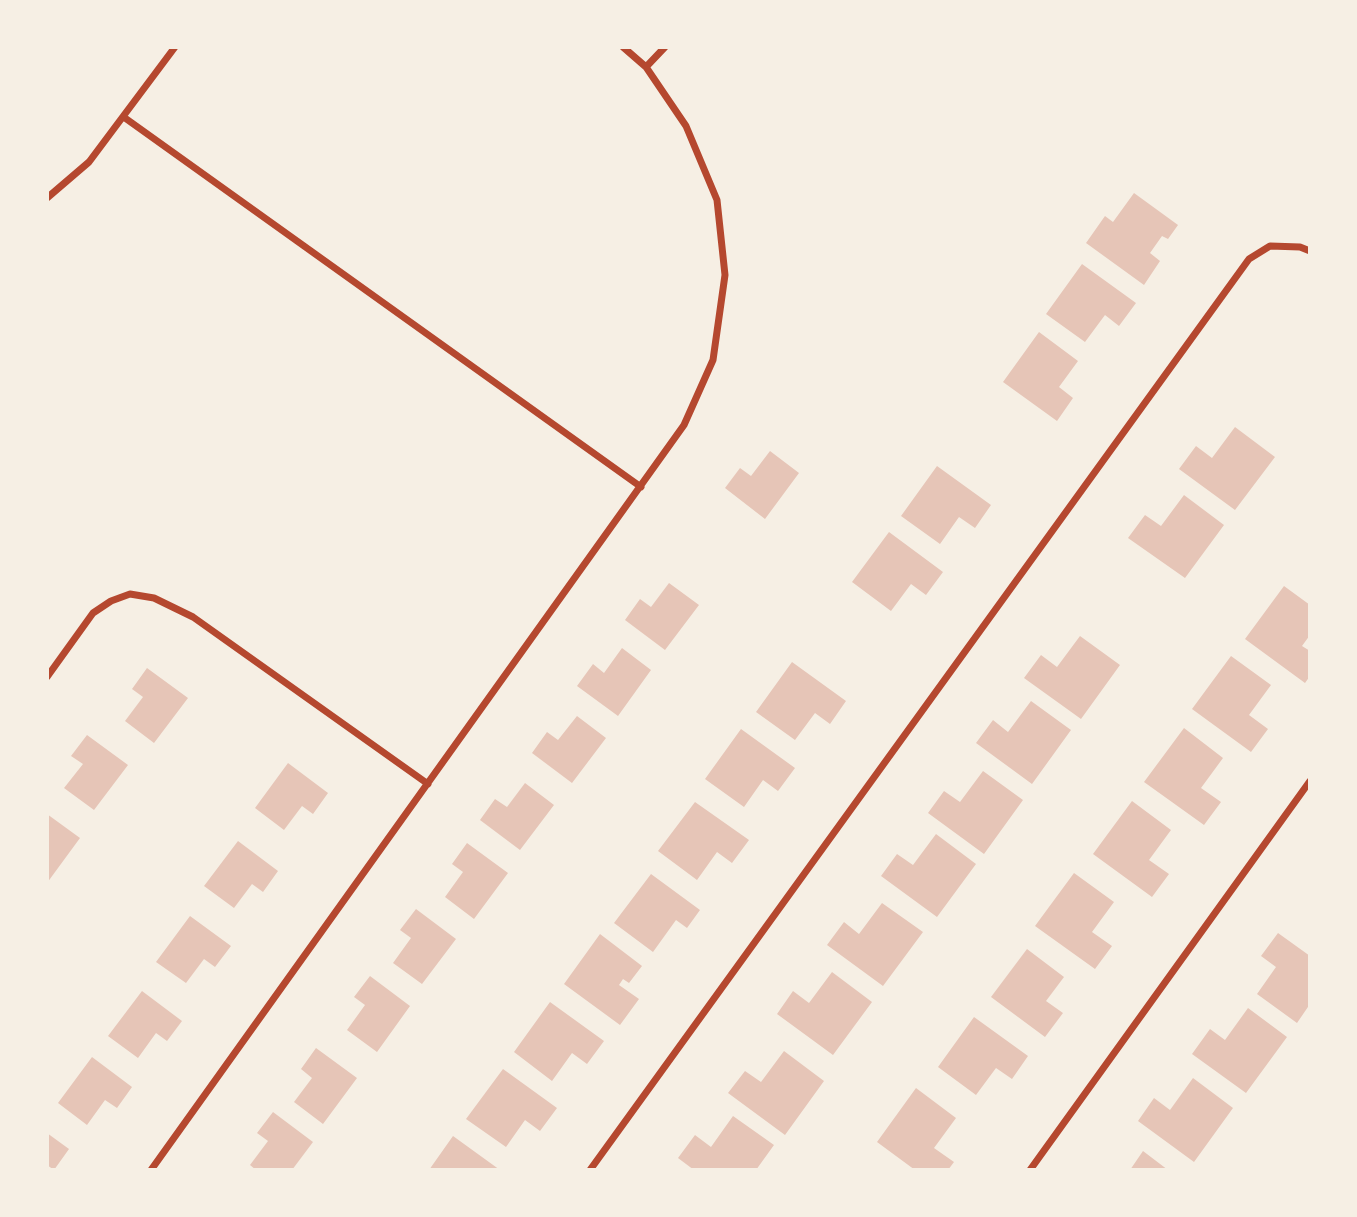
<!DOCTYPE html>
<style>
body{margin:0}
#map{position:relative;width:1357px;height:1217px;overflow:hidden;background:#f6efe4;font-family:"Zilla Slab",serif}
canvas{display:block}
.frame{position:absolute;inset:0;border:49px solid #f6efe4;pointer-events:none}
</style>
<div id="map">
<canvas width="1357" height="1217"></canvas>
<div class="frame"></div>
</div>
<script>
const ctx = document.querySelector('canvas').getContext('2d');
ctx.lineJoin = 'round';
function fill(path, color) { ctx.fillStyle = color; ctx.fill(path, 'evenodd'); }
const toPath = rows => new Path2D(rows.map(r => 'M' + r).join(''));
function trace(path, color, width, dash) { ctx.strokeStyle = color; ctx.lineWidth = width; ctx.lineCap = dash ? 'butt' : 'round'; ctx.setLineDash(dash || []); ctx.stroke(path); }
const building = toPath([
 [1134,193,1178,225,1168,239,1162,236,1150,253,1160,261,1144,285,1086,243,1105,216,1113,222],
 [1082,264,1136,303,1119,326,1105,315,1085,342,1046,314],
 [1039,332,1078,361,1059,387,1073,398,1057,421,1003,382],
 [1235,427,1275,457,1235,510,1179,469,1196,446,1212,458],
 [770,451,799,473,765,519,725,488,740,468,751,476],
 [937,466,991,505,975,528,959,517,940,544,901,516],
 [1184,495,1224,525,1185,578,1128,538,1145,515,1161,526],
 [889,532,943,572,926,595,911,584,891,611,852,582],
 [669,583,699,605,665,650,625,620,640,599,651,607],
 [1284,586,1310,605,1310,635,1302,646,1310,651,1310,676,1305,683,1245,639],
 [1080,636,1120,665,1081,719,1024,678,1041,655,1057,667],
 [622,648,651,670,618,716,577,686,593,664,604,673],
 [1231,656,1271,685,1249,715,1268,729,1251,752,1192,709],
 [792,662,846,701,830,724,815,713,795,740,756,712],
 [147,668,188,698,154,743,125,721,143,697,132,689],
 [1031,701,1071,730,1032,784,976,743,993,720,1008,732],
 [577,716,606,738,572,783,532,753,547,732,558,740],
 [1184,728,1223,758,1201,788,1221,802,1204,825,1144,782],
 [741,729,795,768,778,791,763,780,744,807,705,779],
 [87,735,128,765,94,810,64,788,83,764,71,756],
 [288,763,328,793,313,814,302,806,284,830,255,808],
 [983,771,1023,800,984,854,928,813,944,791,960,802],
 [525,783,554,805,520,850,480,820,495,799,507,807],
 [1132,801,1171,830,1149,860,1169,874,1152,897,1093,854],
 [695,802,749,840,732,863,717,852,697,880,658,851],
 [47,814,80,838,47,883],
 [936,834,976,864,937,917,881,876,897,854,913,865],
 [238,841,278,871,263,892,252,884,234,908,204,886],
 [467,843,508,873,474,919,445,897,463,872,452,864],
 [1074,873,1114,902,1092,932,1112,946,1095,969,1035,926],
 [651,874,700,910,687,928,676,920,653,952,614,923],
 [882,903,923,932,883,986,827,945,844,922,859,934],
 [416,909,456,939,422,984,393,963,411,938,400,930],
 [190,916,231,946,215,967,204,959,186,983,156,962],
 [1278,933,1310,956,1310,1004,1297,1023,1257,994,1276,967,1261,956],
 [600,934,642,966,629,983,623,979,619,985,639,999,620,1025,564,984],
 [1027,949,1064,977,1046,1001,1063,1013,1045,1037,991,997],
 [832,972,872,1002,833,1055,777,1014,793,991,809,1003],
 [370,976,410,1006,377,1052,347,1030,365,1005,354,997],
 [142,991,182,1021,167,1041,156,1033,138,1058,108,1036],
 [550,1002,604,1041,587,1064,572,1053,552,1081,514,1052],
 [1248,1008,1287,1037,1246,1093,1192,1054,1210,1029,1225,1040],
 [974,1017,1028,1056,1012,1079,996,1068,976,1095,938,1067],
 [316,1048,357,1078,323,1124,294,1102,312,1078,301,1069],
 [784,1051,824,1081,785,1135,728,1093,745,1071,761,1082],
 [92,1057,132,1087,117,1108,105,1100,87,1125,58,1103],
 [503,1069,557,1108,540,1131,525,1120,506,1147,466,1119],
 [1193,1078,1233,1108,1194,1162,1138,1121,1154,1098,1170,1110],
 [916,1088,956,1118,934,1148,954,1162,948,1170,915,1170,877,1142],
 [273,1112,313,1142,292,1170,256,1170,250,1165,268,1141,257,1133],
 [733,1116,774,1145,756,1170,694,1170,678,1158,695,1135,711,1147],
 [47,1133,69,1149,54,1170,47,1165],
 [453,1136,500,1170,429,1170],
 [1143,1151,1168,1170,1130,1170]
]);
const minor = toPath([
 [646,67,665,47],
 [125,118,641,487],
 [47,198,89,162,175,47],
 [47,677,93,613,111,601,130,594,154,598,193,617,428,784],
 [151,1170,684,425,713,360,725,275,717,200,686,126,646,67,623,47],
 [590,1170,1249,259,1270,246,1300,247,1310,251],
 [1030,1170,1310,781]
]);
fill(building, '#e6c5b7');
trace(minor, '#b5482f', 7);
</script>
